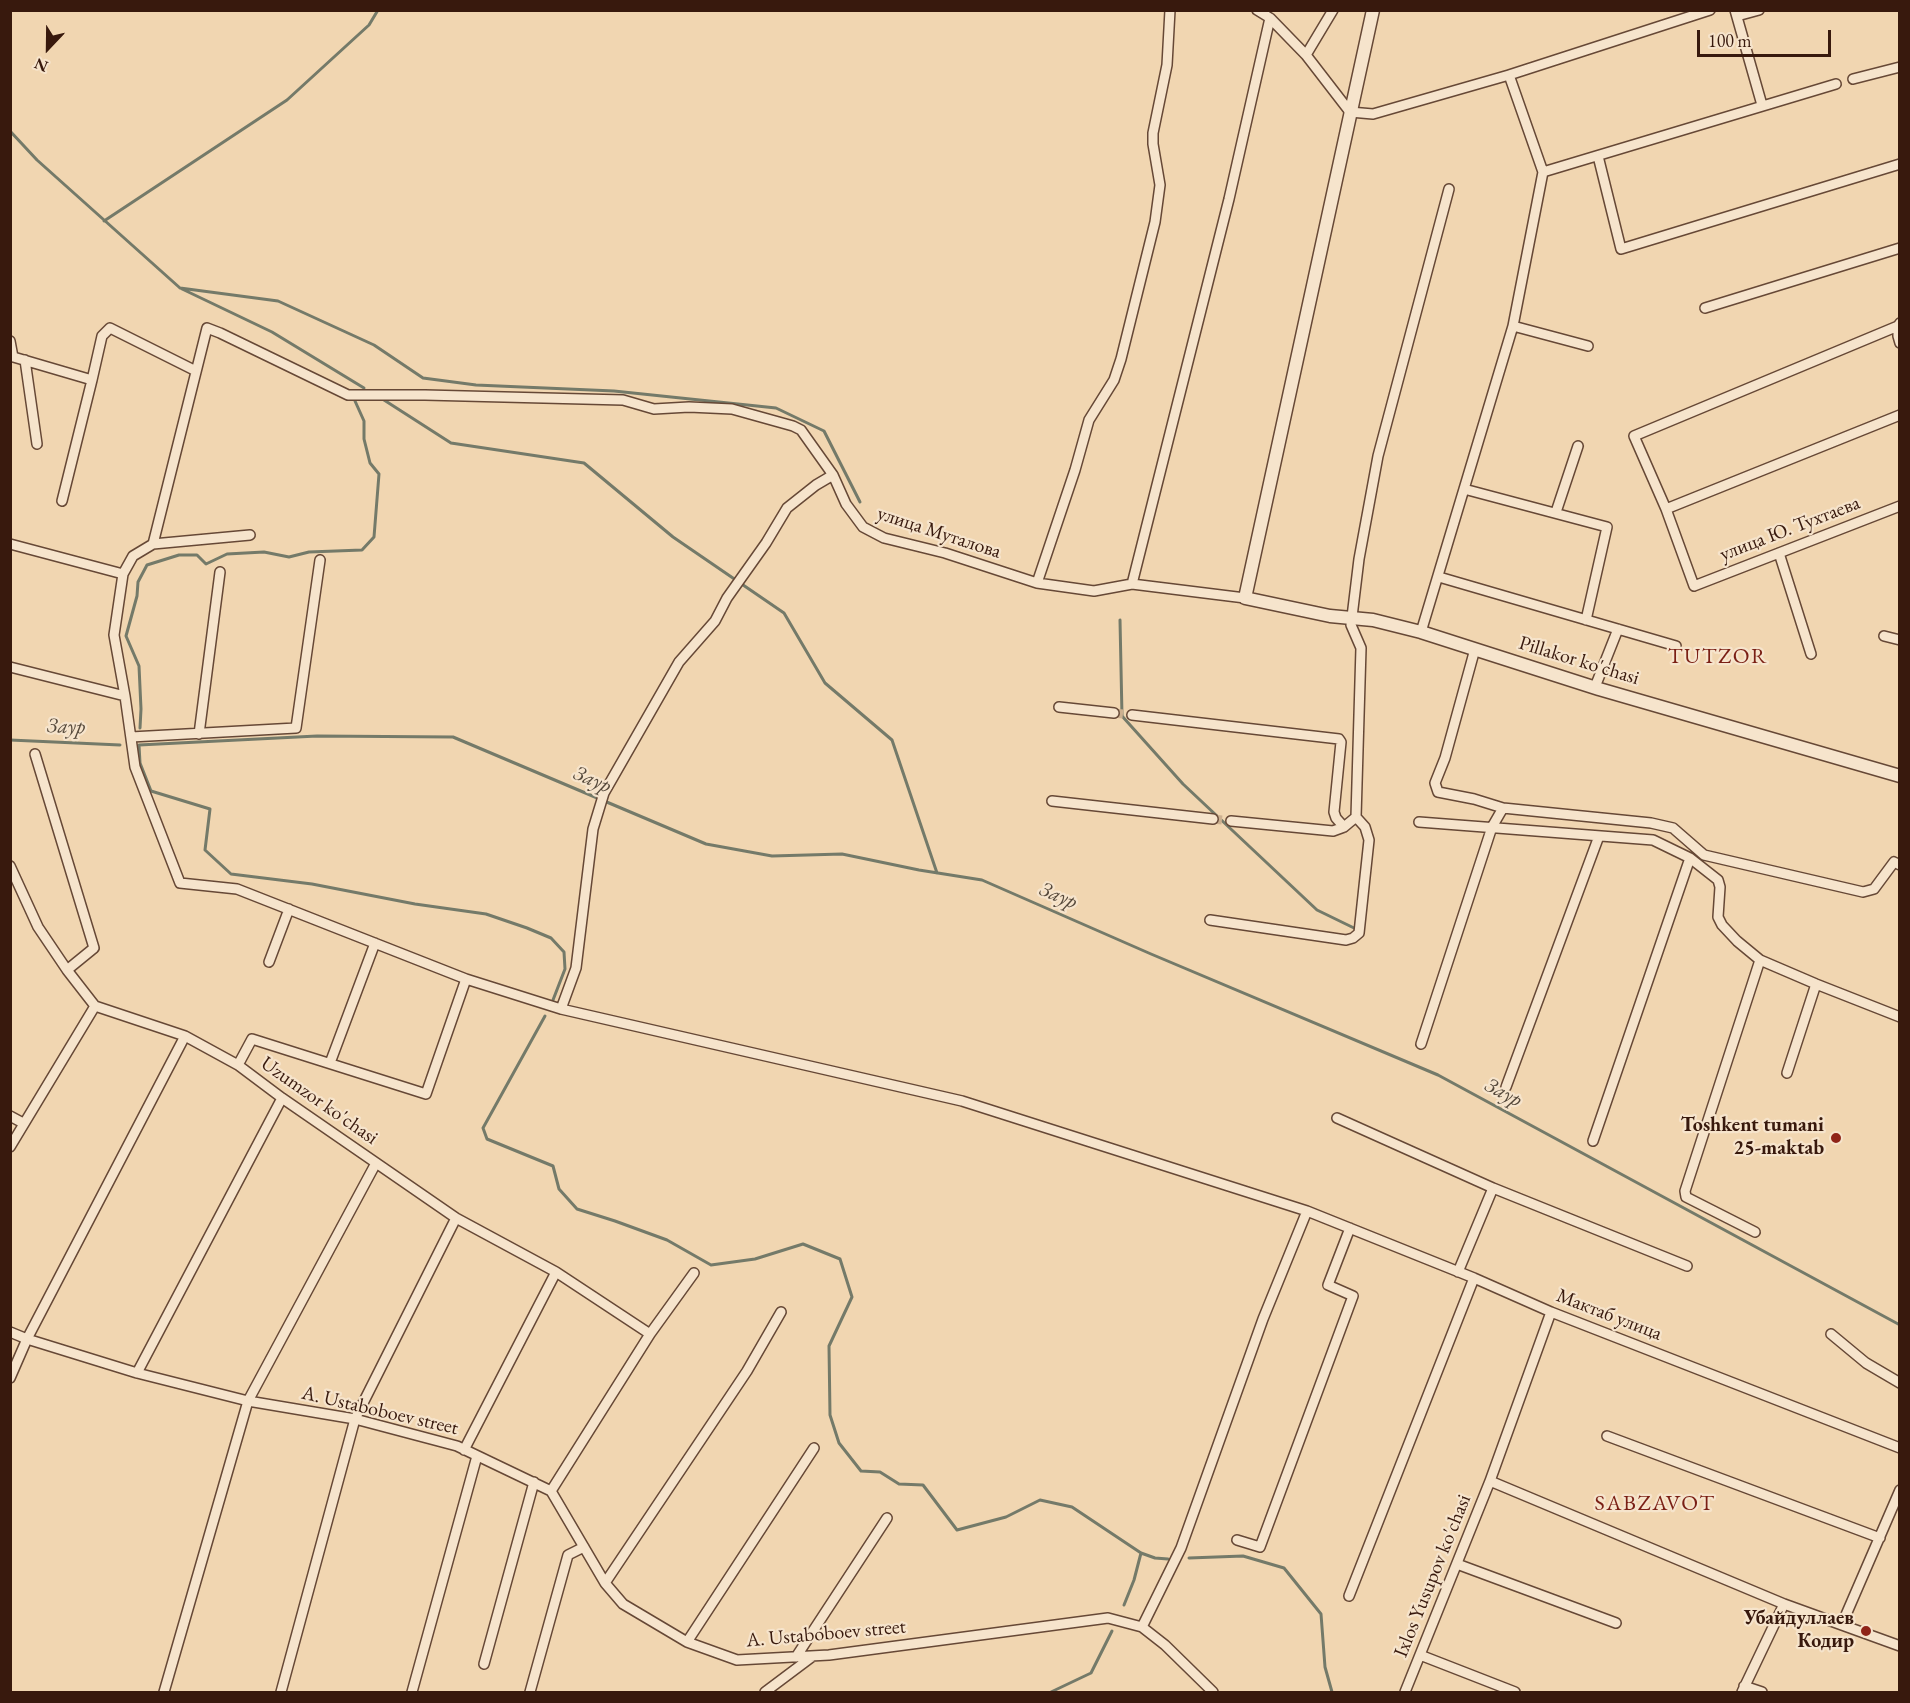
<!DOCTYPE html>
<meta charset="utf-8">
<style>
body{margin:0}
#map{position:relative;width:1910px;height:1703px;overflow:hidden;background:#f1d6b1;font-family:"EB Garamond",serif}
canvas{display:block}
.frame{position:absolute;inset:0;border:12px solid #38190d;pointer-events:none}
.north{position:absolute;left:18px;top:18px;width:60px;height:60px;-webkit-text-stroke:4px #f6e4cc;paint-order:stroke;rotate:202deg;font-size:16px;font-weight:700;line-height:24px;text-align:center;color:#38190d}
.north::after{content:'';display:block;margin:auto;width:21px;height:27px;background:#38190d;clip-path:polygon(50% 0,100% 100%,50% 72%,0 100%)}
.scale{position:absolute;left:1697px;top:30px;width:134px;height:27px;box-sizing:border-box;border:3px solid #38190d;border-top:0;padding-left:8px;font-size:18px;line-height:21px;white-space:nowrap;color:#38190d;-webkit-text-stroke:4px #f6e4cc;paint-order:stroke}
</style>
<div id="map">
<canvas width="1910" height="1703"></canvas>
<div class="frame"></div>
<div class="north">N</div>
<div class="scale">100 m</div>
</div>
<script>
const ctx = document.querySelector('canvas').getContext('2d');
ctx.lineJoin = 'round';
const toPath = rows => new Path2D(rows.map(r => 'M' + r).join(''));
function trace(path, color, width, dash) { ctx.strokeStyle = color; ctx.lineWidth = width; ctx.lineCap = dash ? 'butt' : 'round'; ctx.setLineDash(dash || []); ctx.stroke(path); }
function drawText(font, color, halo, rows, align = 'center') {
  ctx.font = font + ' "EB Garamond",serif'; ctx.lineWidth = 4.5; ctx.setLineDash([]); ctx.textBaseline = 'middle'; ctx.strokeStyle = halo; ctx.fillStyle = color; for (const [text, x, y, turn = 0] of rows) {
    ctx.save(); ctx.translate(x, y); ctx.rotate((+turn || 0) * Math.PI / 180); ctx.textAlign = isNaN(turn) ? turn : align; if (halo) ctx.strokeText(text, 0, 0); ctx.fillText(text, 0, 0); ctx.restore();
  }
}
const stream = toPath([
 [10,131,37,160,180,288,272,332,364,388],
 [104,221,287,100,369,25,378,10],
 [180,288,278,301,374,345,423,378,476,385,614,391,776,408,824,431,860,502],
 [384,400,451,443,584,463,673,537,784,613,825,683,892,740,937,873],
 [1120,620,1122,716,1183,784,1317,910,1354,928],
 [140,728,141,709,139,666,126,636,137,596,138,582,147,565,179,555,197,555,206,564,227,554,264,552,289,557,309,552,362,550,374,537,379,474,370,463,364,439,364,421,355,401],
 [10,740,120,745],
 [553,1000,565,969,564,952,551,938,527,928,486,914,415,904,312,884,231,874,205,850,210,809,151,791,140,763,139,745,317,736,453,737,706,844,772,856,842,854,919,870,982,880,1151,954,1438,1075,1900,1325],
 [545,1016,483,1128,487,1139,553,1166,559,1189,577,1209,615,1221,667,1240,711,1265,755,1259,803,1244,840,1259,852,1297,829,1346,830,1415,839,1443,861,1471,880,1472,899,1484,923,1485,957,1530,1006,1517,1040,1500,1072,1507,1141,1553,1155,1558,1168,1559],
 [1189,1558,1243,1556,1284,1568,1321,1614,1325,1667,1332,1692],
 [1124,1605,1134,1580,1141,1553],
 [1051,1692,1091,1673,1112,1631]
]);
const minorTunnel = toPath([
 [1114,713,1132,715],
 [1213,819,1231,821]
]);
const minor = toPath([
 [1257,10,1270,18,1306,55,1350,112,1373,114,1509,75,1710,10],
 [1735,10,1762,105],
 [1737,16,1759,10],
 [1306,55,1333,10],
 [1853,79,1900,67],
 [1598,156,1621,249,1900,164],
 [1543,172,1836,84],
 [1705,308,1900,248],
 [1900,323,1898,326,1898,336,1900,343],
 [1513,326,1588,346],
 [1898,326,1634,436,1666,509,1694,586,1900,506],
 [10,341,13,357],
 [10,356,92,380,102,336,110,328,196,371],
 [25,360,37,444],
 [1464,489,1607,527,1586,620],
 [62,501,92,380],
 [1666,509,1900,415],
 [1556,512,1578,446],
 [250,535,153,544,133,556,123,574,114,635,125,696,135,767,180,883,237,889,466,979,561,1009,962,1101,1307,1211,1474,1278,1551,1312,1900,1448],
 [10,544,123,574],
 [153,544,207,328,220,333,348,395,425,395,623,400,654,409,689,407,732,409,793,426,801,430,833,475,846,504,863,527,884,538,945,553,1037,583,1094,591,1132,584,1245,598],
 [1779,553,1811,654],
 [1439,577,1676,646],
 [1037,583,1075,470,1089,420,1114,380,1121,359,1155,222,1160,185,1153,144,1153,133,1167,65,1170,10],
 [1132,584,1229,199,1270,18],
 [1421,632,1513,326,1543,172,1509,75],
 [1884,636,1900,640],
 [1475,649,1445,758,1435,783,1438,792,1474,799,1503,808],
 [10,667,125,696],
 [1595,687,1618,629],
 [1059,707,1114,713],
 [1132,715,1339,739,1341,742,1334,812,1336,818,1344,827],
 [199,734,220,572],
 [131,737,296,728,320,560],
 [35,754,94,948,67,970],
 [1052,801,1213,819],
 [1356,817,1361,648,1351,625,1359,559,1378,456,1449,189],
 [1419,822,1653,840,1690,858,1718,880,1720,887,1718,917,1722,925,1737,941,1760,960,1816,984,1900,1017],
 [10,866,38,927,67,970,95,1006,185,1036,238,1065,282,1098,456,1218,556,1272,650,1334],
 [1210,920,1346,940,1353,938,1359,933,1369,840,1365,827,1356,817,1344,827,1333,831,1231,821],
 [269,962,289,909],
 [561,1009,576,968,593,829,604,793,679,662,715,621,727,598,766,543,787,508,816,485,833,475],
 [1421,1044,1492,827,1503,808,1651,823,1673,828,1704,855,1863,892,1874,889,1894,862,1900,865],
 [330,1063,375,943],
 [238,1065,252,1039,426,1094,466,979],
 [1787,1073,1816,984],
 [1506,1087,1599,836],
 [10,1116,23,1123],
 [1337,1118,1493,1188,1687,1266],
 [1593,1141,1690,858],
 [10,1147,95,1006],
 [1755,1232,1686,1197,1685,1191,1760,960],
 [1458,1272,1493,1188],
 [10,1332,27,1339,137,1373,248,1401,355,1419,457,1446,551,1491,605,1583,623,1604,687,1642,737,1660,829,1655,1108,1618,1142,1627,1165,1645,1213,1692],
 [1831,1334,1866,1363,1900,1383],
 [137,1373,282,1098],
 [10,1378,27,1339,185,1036],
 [1607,1436,1880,1538],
 [464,1450,556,1272],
 [1490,1481,1551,1312],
 [551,1491,650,1334,694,1273],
 [1237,1540,1260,1547,1353,1296,1328,1285,1350,1228],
 [1457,1564,1616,1623],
 [605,1583,747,1371,781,1312],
 [1349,1596,1474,1278],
 [1842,1624,1900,1490],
 [1142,1627,1181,1548,1263,1319,1307,1211],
 [687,1642,814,1448],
 [1420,1655,1515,1692],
 [796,1657,887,1518],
 [484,1664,534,1482],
 [1744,1686,1762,1692],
 [164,1692,248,1401,376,1163],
 [281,1692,355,1419,456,1218],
 [412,1692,477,1456],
 [530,1692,568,1555,584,1547],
 [765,1692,813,1656],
 [1405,1692,1490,1481,1784,1604,1900,1646],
 [1742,1692,1784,1604]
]);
const tertiary = toPath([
 [1373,10,1245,598,1330,616,1373,620,1421,632,1599,689,1900,776]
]);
const markers = [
 [1836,1138,6,"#8f2418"],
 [1866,1631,6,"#8f2418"]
];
const streetNames = [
 ["улица Ю. Тухтаева",1790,529,-21],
 ["улица Муталова",939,533,18],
 ["Pillakor ko'chasi",1579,661,17],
 ["Uzumzor ko'chasi",319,1101,35],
 ["Мактаб улица",1609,1315,21],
 ["A. Ustaboboev street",380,1411,13],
 ["Ixlos Yusupov ko'chasi",1433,1576,-68],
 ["A. Ustaboboev street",826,1634,-5]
];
const poiNames = [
 ["Toshkent tumani",1824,1126],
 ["25-maktab",1824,1149],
 ["Убайдуллаев",1854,1619],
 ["Кодир",1854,1642]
];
const waterNames = [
 ["Заур",66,727,2],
 ["Заур",592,780,23],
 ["Заур",1058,896,23],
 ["Заур",1503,1093,28]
];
const quarterNames = [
 ["TUTZOR",1718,657],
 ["SABZAVOT",1655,1504]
];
trace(stream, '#747a69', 3);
trace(minorTunnel, '#ccb090', 9, [9, 4.5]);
trace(minor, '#664836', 12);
trace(tertiary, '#664836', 15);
trace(minor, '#f6e4cc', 9);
trace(tertiary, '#f6e4cc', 12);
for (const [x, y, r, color] of markers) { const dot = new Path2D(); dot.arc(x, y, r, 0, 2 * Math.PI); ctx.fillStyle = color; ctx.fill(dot); trace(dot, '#f6e4cc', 2); }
drawText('20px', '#38190d', '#f6e4cc', streetNames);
drawText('bold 20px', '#38190d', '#f6e4cc', poiNames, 'right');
drawText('italic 21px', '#56493b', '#f6e4cc', waterNames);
ctx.letterSpacing = '1.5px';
drawText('22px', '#7a1f14', '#f6e4cc', quarterNames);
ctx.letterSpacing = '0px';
</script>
